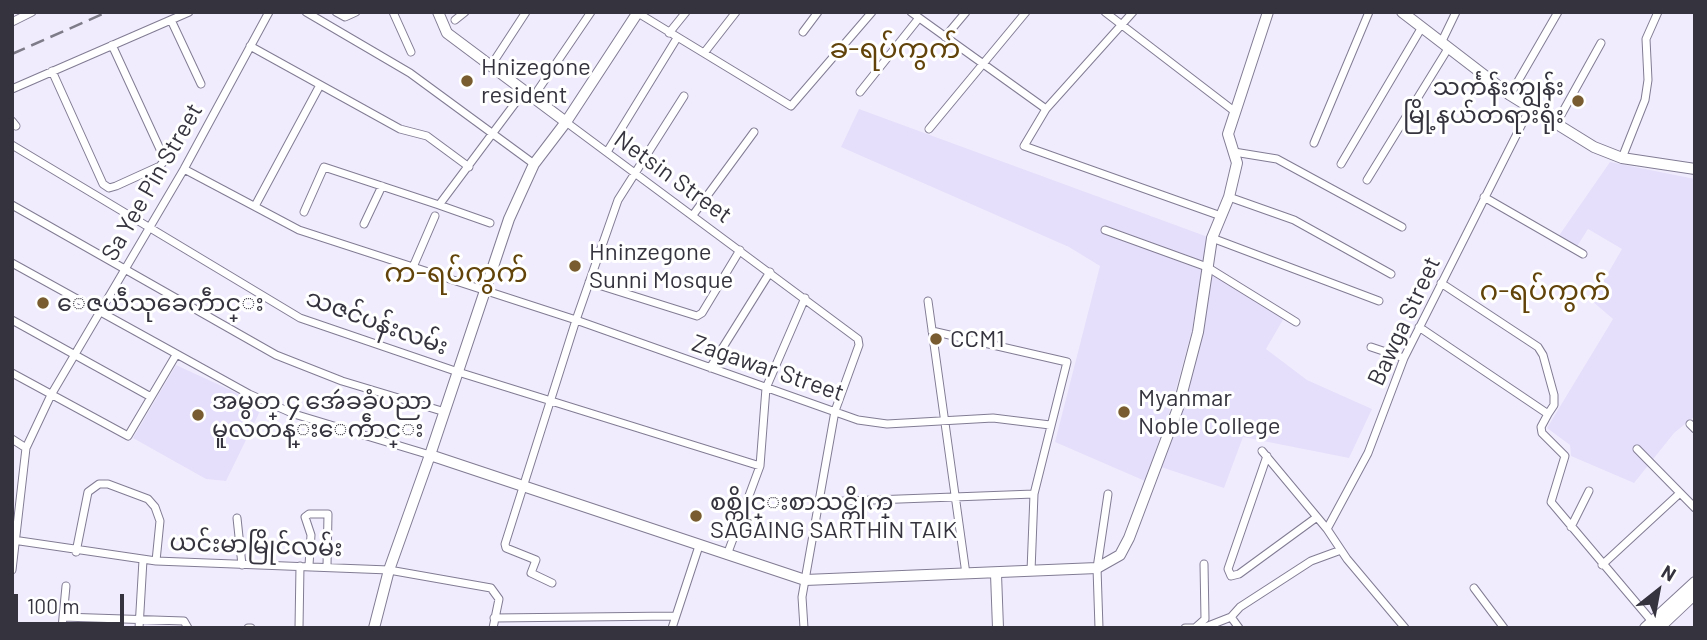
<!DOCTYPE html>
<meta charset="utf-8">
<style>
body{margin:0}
#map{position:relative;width:1707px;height:640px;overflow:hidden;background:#f1ecfd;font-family:Barlow,sans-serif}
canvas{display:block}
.frame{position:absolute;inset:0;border:14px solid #35333d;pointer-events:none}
.north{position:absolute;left:1623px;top:556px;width:70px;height:70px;-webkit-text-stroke:5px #fff;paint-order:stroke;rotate:31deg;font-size:19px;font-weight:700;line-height:28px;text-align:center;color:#35333d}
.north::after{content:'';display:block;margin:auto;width:24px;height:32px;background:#35333d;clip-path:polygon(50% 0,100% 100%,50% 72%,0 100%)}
.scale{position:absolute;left:14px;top:594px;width:110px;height:32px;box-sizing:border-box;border:4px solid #35333d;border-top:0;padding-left:9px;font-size:21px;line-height:24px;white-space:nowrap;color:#35333d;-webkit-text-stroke:5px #fff;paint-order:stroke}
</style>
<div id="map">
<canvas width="1707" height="640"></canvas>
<div class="frame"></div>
<div class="north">N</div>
<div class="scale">100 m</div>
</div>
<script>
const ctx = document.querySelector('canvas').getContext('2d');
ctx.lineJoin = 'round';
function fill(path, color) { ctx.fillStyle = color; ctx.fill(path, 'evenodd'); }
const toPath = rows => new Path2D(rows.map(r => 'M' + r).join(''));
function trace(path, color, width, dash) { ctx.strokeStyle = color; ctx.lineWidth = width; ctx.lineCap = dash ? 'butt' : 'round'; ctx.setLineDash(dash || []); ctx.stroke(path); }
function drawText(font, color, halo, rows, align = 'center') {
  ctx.font = font + ' Barlow,"Noto Sans Myanmar",sans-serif'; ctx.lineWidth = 6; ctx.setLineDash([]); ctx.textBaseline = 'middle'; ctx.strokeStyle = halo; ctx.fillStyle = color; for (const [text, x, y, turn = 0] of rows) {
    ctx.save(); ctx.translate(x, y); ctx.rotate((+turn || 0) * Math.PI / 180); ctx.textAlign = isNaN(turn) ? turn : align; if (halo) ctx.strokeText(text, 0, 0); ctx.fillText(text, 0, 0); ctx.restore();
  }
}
const built = toPath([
 [859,109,1208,237,1192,330,1172,404,1145,481,1055,442,1100,266,1069,247,841,147],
 [1610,162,1695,179,1695,416,1674,433,1634,483,1571,456,1570,445,1547,428,1613,319,1592,301,1622,249,1588,229,1576,248,1558,237],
 [1212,273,1284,318,1266,349,1307,380,1372,409,1349,458,1243,437,1224,488,1161,467],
 [176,365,263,405,226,481,206,479,133,438]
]);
const street = toPath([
 [306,12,410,73,534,164],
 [336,12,345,17,356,12],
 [393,12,411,52],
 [911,12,1046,109],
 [1105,12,1234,111],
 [1133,12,1046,109,1024,146,1221,216],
 [638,13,791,106,872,12],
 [171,20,201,84],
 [455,20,465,12],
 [12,22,32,12],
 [803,32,818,12],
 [669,33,686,12],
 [945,37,966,12],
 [1442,41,1456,12],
 [250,46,400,129,427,136,469,167],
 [704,53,736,12],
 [496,58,526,12],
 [52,71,103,184,109,188,116,186,160,166,165,160,112,45],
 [12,89,189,12],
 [538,90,591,12],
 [860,92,919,18],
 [1510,95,1558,12],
 [12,121,16,126],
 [566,122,858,339,859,345,835,411,802,597,804,628],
 [1556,124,1601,43],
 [929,129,1026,12],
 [1314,143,1369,12],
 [12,145,300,318,458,372,760,466],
 [607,152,677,38],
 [1234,152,1277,159,1402,227],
 [1622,158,1645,100,1648,80,1646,39,1658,12],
 [1341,164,1422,27],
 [184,169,299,230,576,320,858,420,887,424,993,418,1050,425],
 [1367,180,1449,47],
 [1229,197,1294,220,1391,274],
 [1484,197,1583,254],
 [12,205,276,355,342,381,445,412],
 [439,205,490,223],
 [255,206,319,87],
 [304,212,324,167,439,205,525,90],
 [693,215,754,132],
 [364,224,382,186],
 [1105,230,1207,267,1296,322],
 [1212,238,1379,301],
 [12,263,249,394,294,414,430,455],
 [413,267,435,216],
 [589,282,697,316,702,313,740,250],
 [1441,283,1538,347,1543,355,1554,395,1554,405,1548,414],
 [928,301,966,574],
 [12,320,151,397],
 [1419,327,1548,414,1541,427,1542,433,1565,456,1551,502,1655,625],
 [932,331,1067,362,1034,494,1031,571],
 [1371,347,1404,358],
 [710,368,770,272],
 [12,373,128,436,176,355],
 [1690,424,1695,429],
 [12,439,26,448],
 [1637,449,1695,508],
 [1262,451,1327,529],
 [1267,456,1228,569,1231,576,1239,574,1317,517],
 [820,502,1034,494],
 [237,518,242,565],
 [1571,527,1589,491],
 [13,540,156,561,389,570,491,588,499,599,493,628],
 [76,552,88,492,99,484,108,484,148,499,155,507,160,521,156,561],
 [727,555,760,466,766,388,805,298],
 [309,565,311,535,305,517,309,514,328,514,327,566],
 [1602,565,1680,493],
 [12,570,26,448,51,395,184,169,269,12],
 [552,583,531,573,536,560,506,548,505,544,576,320,618,200,684,96],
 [1474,588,1504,628],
 [63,617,184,621,188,628],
 [1231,617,1239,628],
 [494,618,675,616],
 [1196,627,1205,619,1204,564],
 [62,628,66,586],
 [139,628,143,560],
 [248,628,251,628],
 [299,628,300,566],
 [672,628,699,546],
 [1099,628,1097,568,1108,494],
 [1185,628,1196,628],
 [1203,628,1231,617,1240,607,1311,561,1341,550],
 [1405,628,1347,559,1327,529,1368,453,1404,358,1530,108]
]);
const secondary = toPath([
 [438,12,447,33,566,122],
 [1402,12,1510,95,1594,147,1622,158,1695,169],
 [430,455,805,580,1097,568,1120,555,1129,538,1178,408,1198,332,1212,238,1229,197,1237,163,1228,134,1268,12],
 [996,574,998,628],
 [374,628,389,570,430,455,509,219,534,164,566,122,638,12]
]);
const primary = toPath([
 [1645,628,1695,582],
 [1659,628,1695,594]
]);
const rail = toPath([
 [12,54,107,12]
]);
const markers = [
 [467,81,7,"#795d30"],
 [1578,101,7,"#795d30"],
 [575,266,7,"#795d30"],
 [43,303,7,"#795d30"],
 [936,339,7,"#795d30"],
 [1124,412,7,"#795d30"],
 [198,415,7,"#795d30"],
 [696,516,7,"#795d30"]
];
const poiNames = [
 ["Hnizegone",481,67],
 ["resident",481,95],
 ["သင်္ကန်းကျွန်း",1564,87,"right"],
 ["မြို့နယ်တရားရုံး",1564,115,"right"],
 ["Hninzegone",589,252],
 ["Sunni Mosque",589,280],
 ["ေဇယဵသုခေကဵာင္း",57,303],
 ["CCM1",950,339],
 ["Myanmar",1138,398],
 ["Noble College",1138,426],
 ["အမွတ္ ၄ အေဴခခံပညာ",212,401],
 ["မူလတန္းေကဵာင္း",212,429],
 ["စစ္ကိုင္းစာသင္တိုက္",710,502],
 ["SAGAING SARTHIN TAIK",710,530]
];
const streetNames = [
 ["Netsin Street",673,177,36],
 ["Sa Yee Pin Street",152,182,-60],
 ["Bawga Street",1404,321,-65],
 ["သဇင်ပန်းလမ်း",377,322,20],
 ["Zagawar Street",768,368,19],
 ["ယင်းမာမြိုင်လမ်း",256,545,2]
];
const quarterNames = [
 ["ခ-ရပ်ကွက်",895,49],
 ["က-ရပ်ကွက်",456,273],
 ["ဂ-ရပ်ကွက်",1545,291]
];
fill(built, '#e6dffb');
trace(street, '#827c94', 9);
trace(secondary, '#827c94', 12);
trace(primary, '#827c94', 12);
trace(street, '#fff', 7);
trace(secondary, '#fff', 10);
trace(primary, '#fff', 10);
trace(rail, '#7f7c89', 2.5, [14, 7]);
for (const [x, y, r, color] of markers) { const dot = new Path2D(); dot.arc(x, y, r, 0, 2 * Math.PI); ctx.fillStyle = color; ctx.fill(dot); trace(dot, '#fff', 2.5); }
drawText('24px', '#35333d', '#fff', poiNames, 'left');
drawText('24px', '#35333d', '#fff', streetNames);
drawText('28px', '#62440a', '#fff', quarterNames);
</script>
